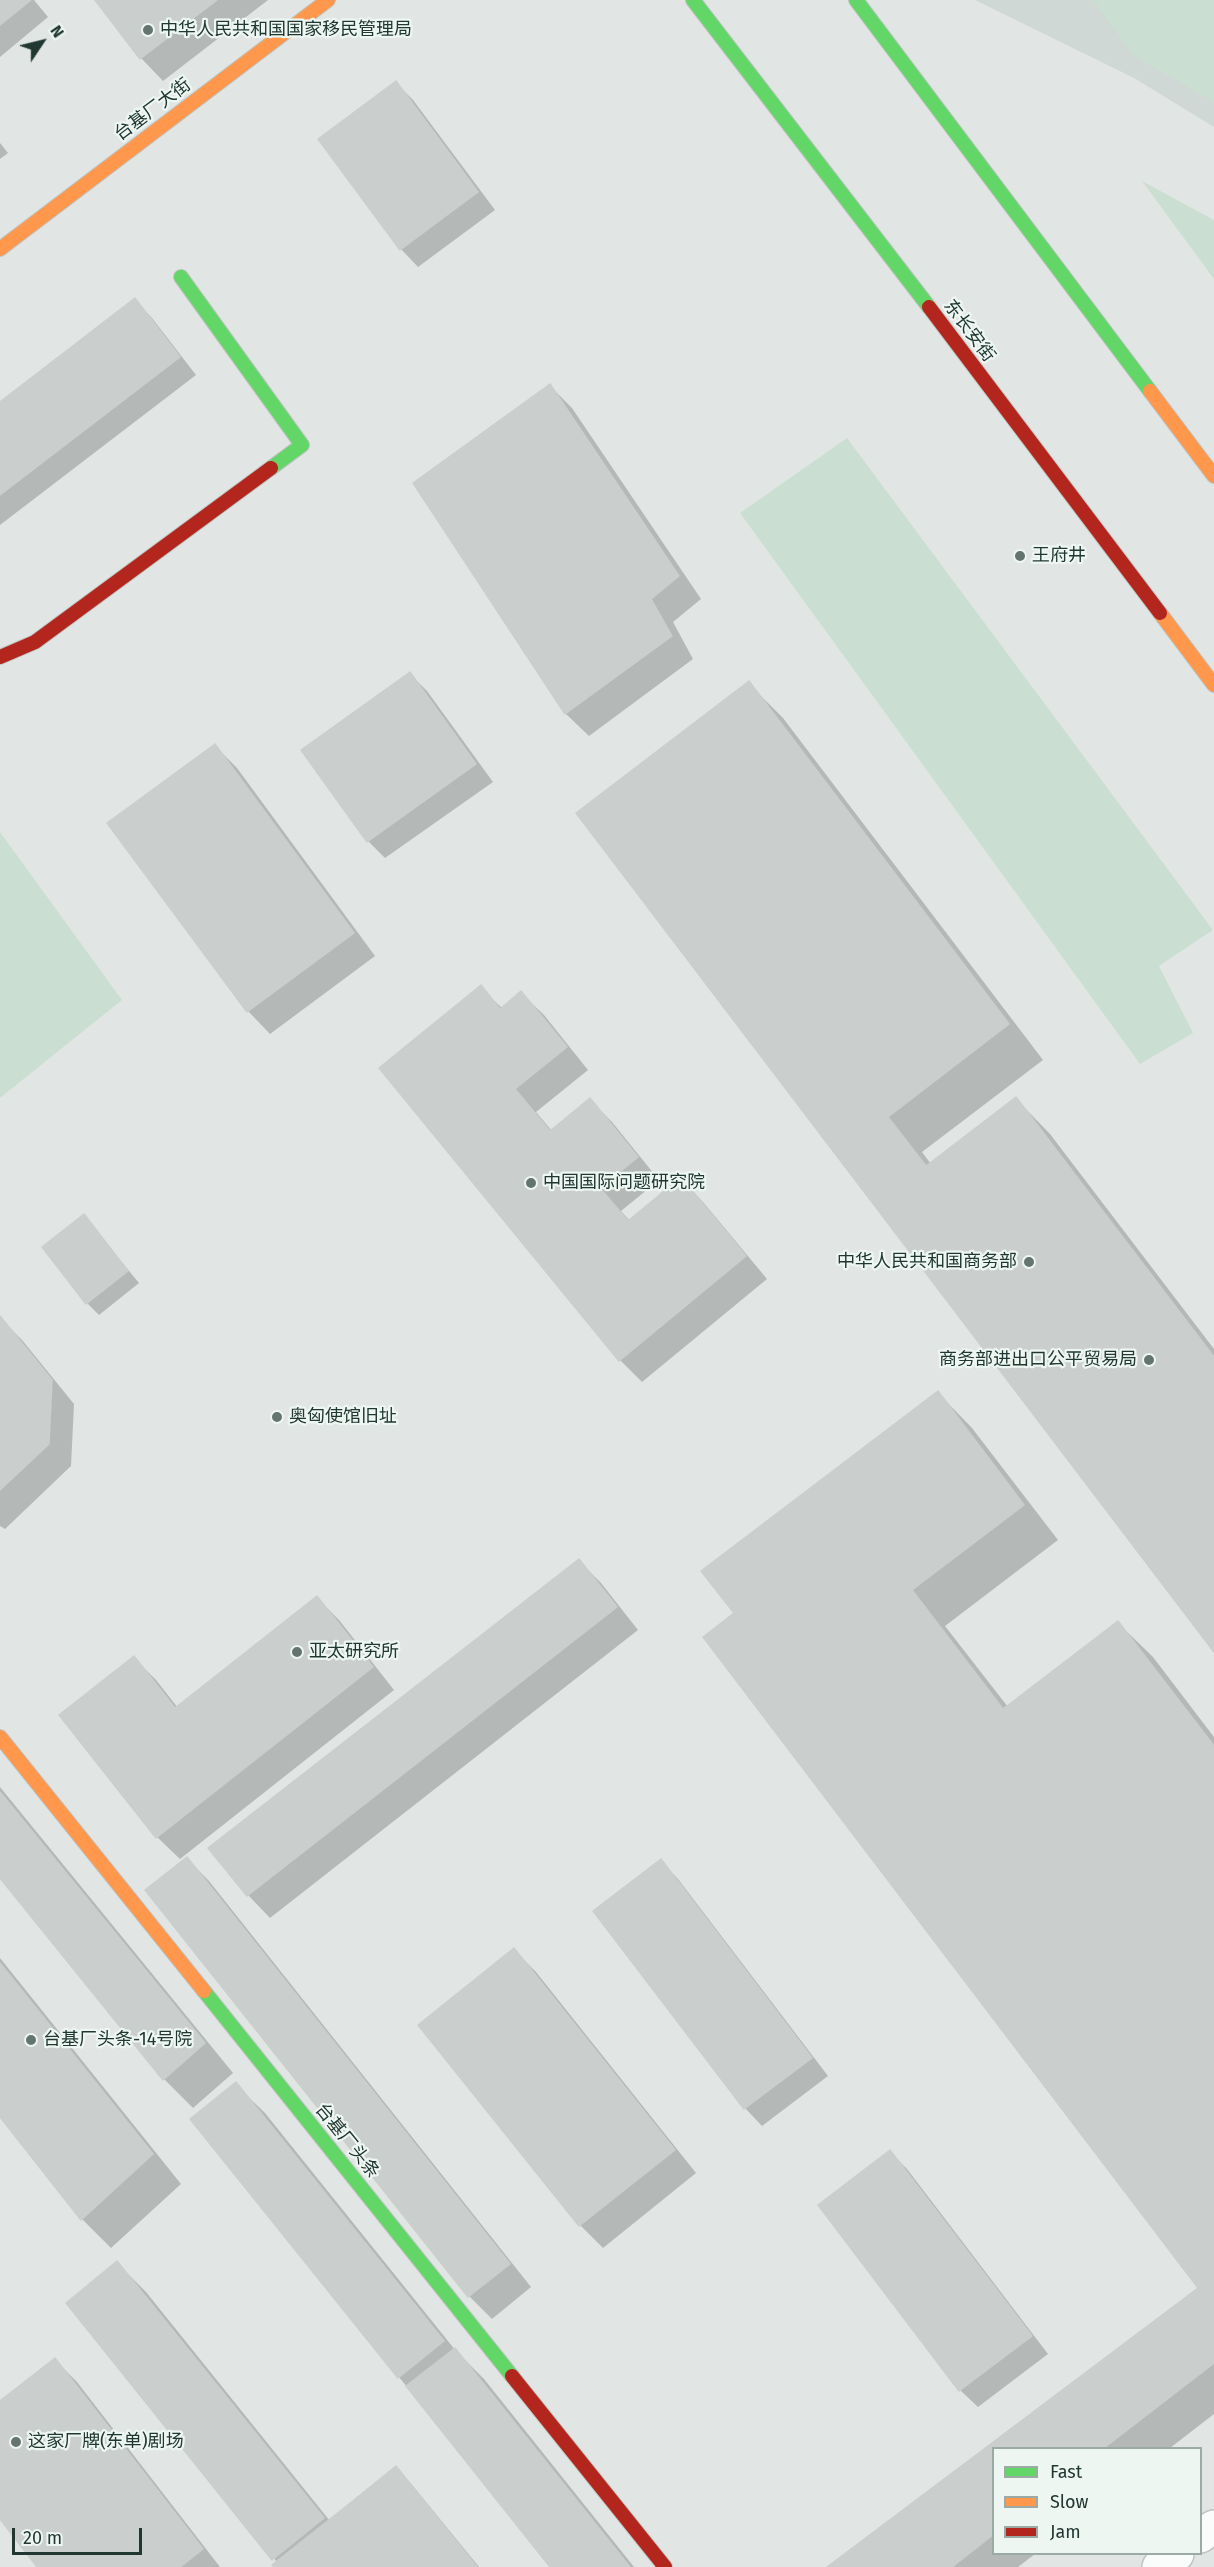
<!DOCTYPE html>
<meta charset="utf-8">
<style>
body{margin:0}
#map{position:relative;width:1214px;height:2567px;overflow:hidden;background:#e1e6e4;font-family:"Fira Sans",sans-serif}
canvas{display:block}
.legend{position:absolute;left:992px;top:2447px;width:210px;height:108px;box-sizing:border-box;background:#eef6f2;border:2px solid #9caaa5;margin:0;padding:8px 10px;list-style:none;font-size:18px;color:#213832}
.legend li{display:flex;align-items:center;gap:12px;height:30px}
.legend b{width:30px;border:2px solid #9caaa5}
.north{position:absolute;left:12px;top:12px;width:60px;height:60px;-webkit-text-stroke:4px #eef6f2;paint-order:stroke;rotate:55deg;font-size:16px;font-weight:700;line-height:24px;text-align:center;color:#213832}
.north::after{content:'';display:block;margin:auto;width:21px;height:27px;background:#213832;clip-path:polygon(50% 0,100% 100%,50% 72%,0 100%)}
.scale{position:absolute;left:12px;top:2528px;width:130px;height:27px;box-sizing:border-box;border:3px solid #213832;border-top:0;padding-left:8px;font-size:18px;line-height:21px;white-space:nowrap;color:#213832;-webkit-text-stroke:4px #eef6f2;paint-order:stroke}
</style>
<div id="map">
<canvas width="1214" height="2567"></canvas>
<ul class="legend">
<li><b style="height:8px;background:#63d668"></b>Fast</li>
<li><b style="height:8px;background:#ff974d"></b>Slow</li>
<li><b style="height:8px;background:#b3261e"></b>Jam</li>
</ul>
<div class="north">N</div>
<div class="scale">20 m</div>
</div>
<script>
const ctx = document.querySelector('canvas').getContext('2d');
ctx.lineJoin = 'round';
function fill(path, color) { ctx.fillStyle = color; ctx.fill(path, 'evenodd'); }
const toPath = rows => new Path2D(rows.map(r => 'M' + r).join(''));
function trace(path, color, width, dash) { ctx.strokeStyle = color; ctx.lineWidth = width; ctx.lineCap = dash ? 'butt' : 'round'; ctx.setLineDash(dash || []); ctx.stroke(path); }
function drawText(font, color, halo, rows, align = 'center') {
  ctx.font = font + ' "Fira Sans","Noto Sans SC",sans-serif'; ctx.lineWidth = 4.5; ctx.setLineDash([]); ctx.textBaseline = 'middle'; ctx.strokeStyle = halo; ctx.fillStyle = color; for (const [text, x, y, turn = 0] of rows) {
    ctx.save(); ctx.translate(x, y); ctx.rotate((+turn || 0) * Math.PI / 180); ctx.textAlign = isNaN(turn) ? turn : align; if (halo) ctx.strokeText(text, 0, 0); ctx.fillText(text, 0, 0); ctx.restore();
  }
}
const built = toPath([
 [975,0,1214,0,1214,127,1134,78]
]);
const green = toPath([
 [1093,0,1214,0,1214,102,1133,55],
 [1142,181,1214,220,1214,279],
 [847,438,1213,930,1159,966,1193,1033,1140,1064,740,513],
 [0,832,122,1000,0,1098]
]);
const shadow = toPath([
 [0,0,34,0,48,17,0,57],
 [96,0,268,0,163,81,141,58],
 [396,83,413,100,495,210,418,267,401,249],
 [0,143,8,153,0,159],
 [135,300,152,318,196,375,0,525,0,404],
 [550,386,572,408,701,599,673,622,693,659,589,736,566,714,416,483],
 [410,674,427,691,493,782,385,858,368,841],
 [748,683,783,718,1043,1060,922,1152,931,1164,1016,1099,1050,1134,1214,1349,1214,1649,578,813],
 [215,746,237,768,375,956,270,1034,248,1011],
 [480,987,503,1009,521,993,544,1015,588,1070,536,1112,552,1131,590,1100,612,1122,659,1180,621,1211,630,1221,681,1179,703,1202,767,1279,642,1382,620,1360,381,1068],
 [84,1216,139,1283,99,1315,87,1303],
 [0,1318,22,1340,74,1404,71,1466,5,1529,0,1526],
 [938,1393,972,1428,1058,1540,945,1626,1008,1707,1118,1623,1153,1657,1214,1737,1214,2414,1170,2448,994,2448,994,2554,1035,2554,1018,2567,829,2567,1200,2288,736,1613],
 [579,1561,601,1583,638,1630,270,1918,248,1895],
 [317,1598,339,1620,394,1690,180,1859,157,1837,61,1715,134,1658,156,1680,178,1708],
 [0,1787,233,2073,193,2108,164,2079,0,1876],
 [187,1859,209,1881,531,2287,492,2319,469,2296,147,1891],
 [661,1861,678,1879,828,2076,762,2126,745,2108],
 [514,1950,536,1972,696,2173,603,2248,580,2225,420,2025],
 [0,1958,181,2184,111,2248,82,2219,0,2114],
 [235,2084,265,2113,456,2351,484,2379,634,2567,552,2567,399,2377],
 [890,2152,907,2169,1048,2354,978,2407,960,2390],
 [117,2263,146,2292,330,2521,396,2468,413,2486,479,2567,276,2567,277,2563],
 [55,2360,77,2382,220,2567,39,2567,0,2517,0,2403]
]);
const building = toPath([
 [0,0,31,0,0,25,0,0],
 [95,0,217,0,140,59,95,0],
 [396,81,478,192,400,250,318,139,396,81],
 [135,298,180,357,0,495,0,402,135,298],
 [550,384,679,576,651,599,672,636,565,714,413,483,550,384],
 [410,672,476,764,367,842,301,750,410,672],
 [749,681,1009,1024,888,1117,926,1166,1016,1097,1214,1357,1214,1652,576,813,749,681],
 [215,744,354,933,247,1012,107,823,215,744],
 [481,985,500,1009,521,991,567,1047,515,1089,550,1131,590,1098,638,1157,600,1188,628,1221,681,1177,746,1256,619,1361,379,1068,481,985],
 [84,1214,128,1271,86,1304,42,1247,84,1214],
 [0,1316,52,1380,49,1444,0,1490,0,1316],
 [938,1391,1024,1505,912,1590,1003,1709,1118,1621,1214,1746,1214,2309,703,1637,734,1613,701,1571,938,1391],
 [579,1559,617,1607,247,1896,208,1848,579,1559],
 [317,1596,373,1667,156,1838,59,1715,134,1656,175,1708,317,1596],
 [0,1792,205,2043,163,2080,0,1878,0,1792],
 [187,1857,510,2264,468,2297,145,1890,187,1857],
 [661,1859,812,2058,744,2109,593,1911,661,1859],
 [514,1948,675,2150,579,2226,418,2025,514,1948],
 [0,1963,153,2154,81,2220,0,2117,0,1963],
 [236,2082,444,2341,398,2378,190,2119,236,2082],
 [890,2150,1032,2336,959,2391,818,2205,890,2150],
 [117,2261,324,2518,272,2560,66,2303,117,2261],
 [1198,2288,1214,2309,1214,2363,1104,2448,994,2448,994,2534,952,2567,827,2567,1198,2288],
 [455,2348,630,2567,550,2567,406,2386,455,2348],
 [55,2358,203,2549,180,2567,37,2567,0,2519,0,2401,55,2358],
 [396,2466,477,2567,408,2567,354,2500,396,2466],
 [354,2500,408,2567,274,2567,272,2565,354,2500]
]);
const street = toPath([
 [1200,2536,1214,2527],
 [1159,2567,1177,2554]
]);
const fast = toPath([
 [693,0,929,307],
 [856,0,1150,391],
 [181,277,302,445,271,468],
 [204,1991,512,2376]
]);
const slow = toPath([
 [0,249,328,0],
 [1150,391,1214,476],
 [1160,613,1214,685],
 [0,1737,204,1991]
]);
const jam = toPath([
 [929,307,1160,613],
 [0,657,35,642,271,468],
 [512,2376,665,2567]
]);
const markers = [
 [148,30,6,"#647570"],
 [1020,556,6,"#647570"],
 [531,1183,6,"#647570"],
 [1029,1262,6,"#647570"],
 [1149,1360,6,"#647570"],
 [277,1417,6,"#647570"],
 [297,1652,6,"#647570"],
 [31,2040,6,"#647570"],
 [16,2442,6,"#647570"]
];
const poiNames = [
 ["中华人民共和国国家移民管理局",160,30],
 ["王府井",1032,556],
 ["中国国际问题研究院",543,1183],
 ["中华人民共和国商务部",1017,1262,"right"],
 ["商务部进出口公平贸易局",1137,1360,"right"],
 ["奥匈使馆旧址",289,1417],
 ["亚太研究所",309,1652],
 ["台基厂头条-14号院",43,2040],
 ["这家厂牌(东单)剧场",28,2442]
];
const streetNames = [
 ["台基厂大街",153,110,-37],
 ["东长安街",969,331,53],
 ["台基厂头条",347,2141,51]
];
fill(built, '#cfd8d4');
fill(green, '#cadfd1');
fill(shadow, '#0003');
fill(building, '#cacfcd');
trace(building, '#cacfcd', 1.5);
trace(street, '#bec3c1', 36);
trace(fast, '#bdc4c1', 16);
trace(slow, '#bdc4c1', 16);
trace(jam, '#bdc4c1', 16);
trace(street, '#fafbfb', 33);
trace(fast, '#63d668', 14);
trace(slow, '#ff974d', 14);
trace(jam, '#b3261e', 14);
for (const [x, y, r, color] of markers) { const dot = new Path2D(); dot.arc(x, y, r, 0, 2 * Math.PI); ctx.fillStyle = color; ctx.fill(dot); trace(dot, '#eef6f2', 2); }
drawText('18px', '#213832', '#eef6f2', poiNames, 'left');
drawText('18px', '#213832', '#eef6f2', streetNames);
</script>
